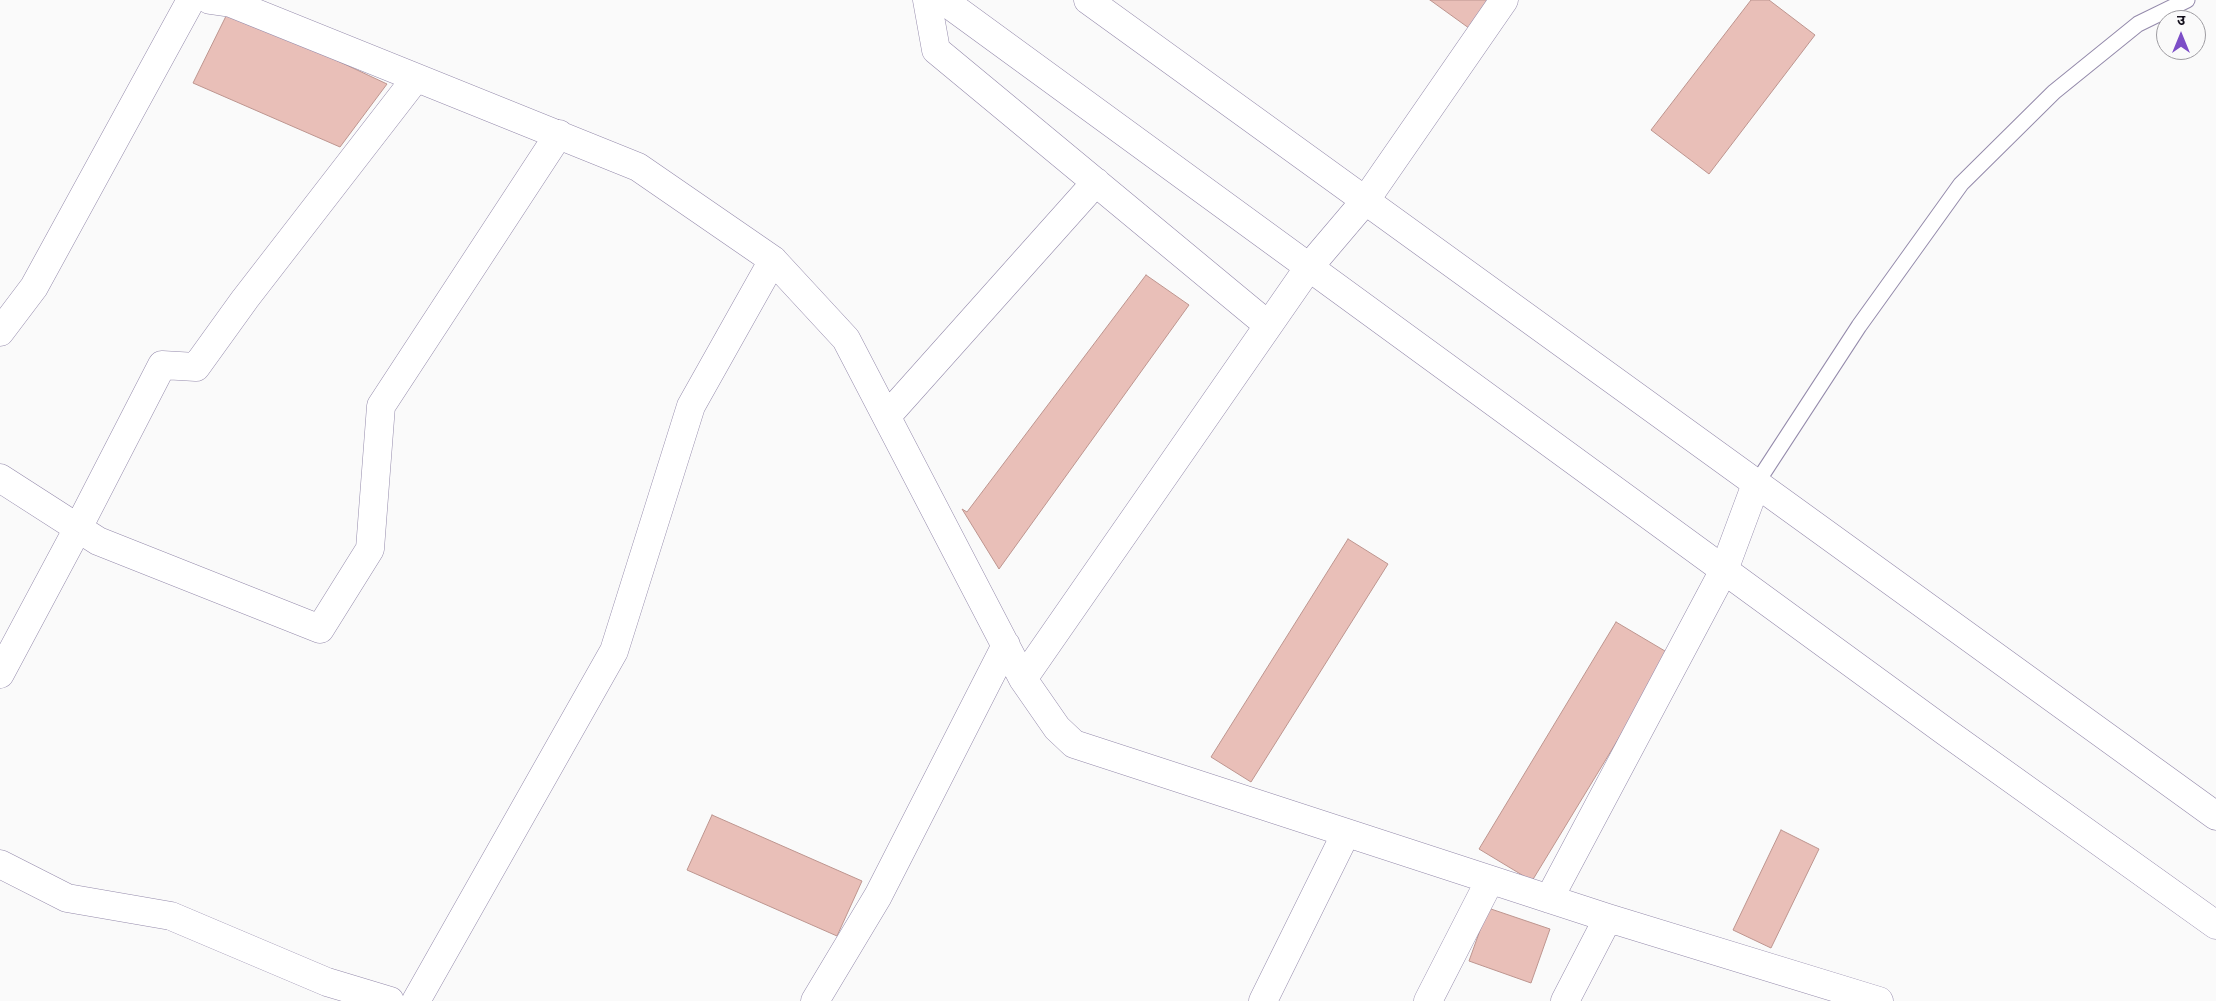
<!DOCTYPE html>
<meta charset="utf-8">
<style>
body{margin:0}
#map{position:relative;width:2216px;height:1001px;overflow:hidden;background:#fafafa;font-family:Spectral,"Noto Sans Devanagari",serif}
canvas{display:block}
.north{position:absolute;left:2156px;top:10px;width:50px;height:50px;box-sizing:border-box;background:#fafafa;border:1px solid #9e9ca1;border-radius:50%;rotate:0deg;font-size:14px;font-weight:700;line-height:20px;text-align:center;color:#130f1b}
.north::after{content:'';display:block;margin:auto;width:18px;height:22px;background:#7c4ec7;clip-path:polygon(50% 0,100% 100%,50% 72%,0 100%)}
</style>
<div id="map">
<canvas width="2216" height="1001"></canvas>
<div class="north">उ</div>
</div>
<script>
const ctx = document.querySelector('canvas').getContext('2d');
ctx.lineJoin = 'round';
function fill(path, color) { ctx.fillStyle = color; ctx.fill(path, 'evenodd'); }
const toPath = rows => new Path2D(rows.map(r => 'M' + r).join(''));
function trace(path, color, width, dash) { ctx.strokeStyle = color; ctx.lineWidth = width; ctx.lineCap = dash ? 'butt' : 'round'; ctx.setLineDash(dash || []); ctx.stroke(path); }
const building = toPath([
 [1430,0,1495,0,1473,31,1430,0],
 [1751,0,1769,0,1815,35,1709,174,1651,130,1751,0],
 [229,10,387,84,340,147,193,83,229,10],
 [1146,275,1189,305,999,569,962,509,967,512,1146,275],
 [1348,539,1388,564,1251,782,1211,757,1348,539],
 [1616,622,1670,654,1532,881,1479,849,1616,622],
 [712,815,862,881,837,936,687,870,712,815],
 [1781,830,1819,849,1771,948,1733,930,1781,830],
 [1488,908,1550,929,1531,983,1469,961,1488,908]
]);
const service = toPath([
 [1756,484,1859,326,1961,184,2054,92,2138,24,2187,0]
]);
const minor = toPath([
 [210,0,231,3,638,167,773,260,846,339,1023,679,1057,728,1074,744,1608,918,1879,1001],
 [927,0,936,50,1268,325],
 [0,332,34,287,191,0],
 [887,416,1096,182],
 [0,478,98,541,320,629,370,549,381,406,559,134],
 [0,674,78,528,162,365,196,367,245,299,416,78],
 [1023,679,1309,267,1365,201,1504,0],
 [0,864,67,898,171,916,327,982,390,1001],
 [1549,899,1724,570,1756,484],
 [416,1001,614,651,691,406,773,260],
 [815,1001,878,896,1006,645],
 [1263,1001,1346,833],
 [1428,1001,1490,880],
 [1565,1001,1608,918]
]);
const secondary = toPath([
 [943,0,1946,732,2216,925],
 [1088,0,2216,816]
]);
fill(building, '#e9bfb8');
trace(building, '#bd958f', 1);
trace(service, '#948aab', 17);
trace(minor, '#948aab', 29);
trace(secondary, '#948aab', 29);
trace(service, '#fff', 15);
trace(minor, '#fff', 28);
trace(secondary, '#fff', 28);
</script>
